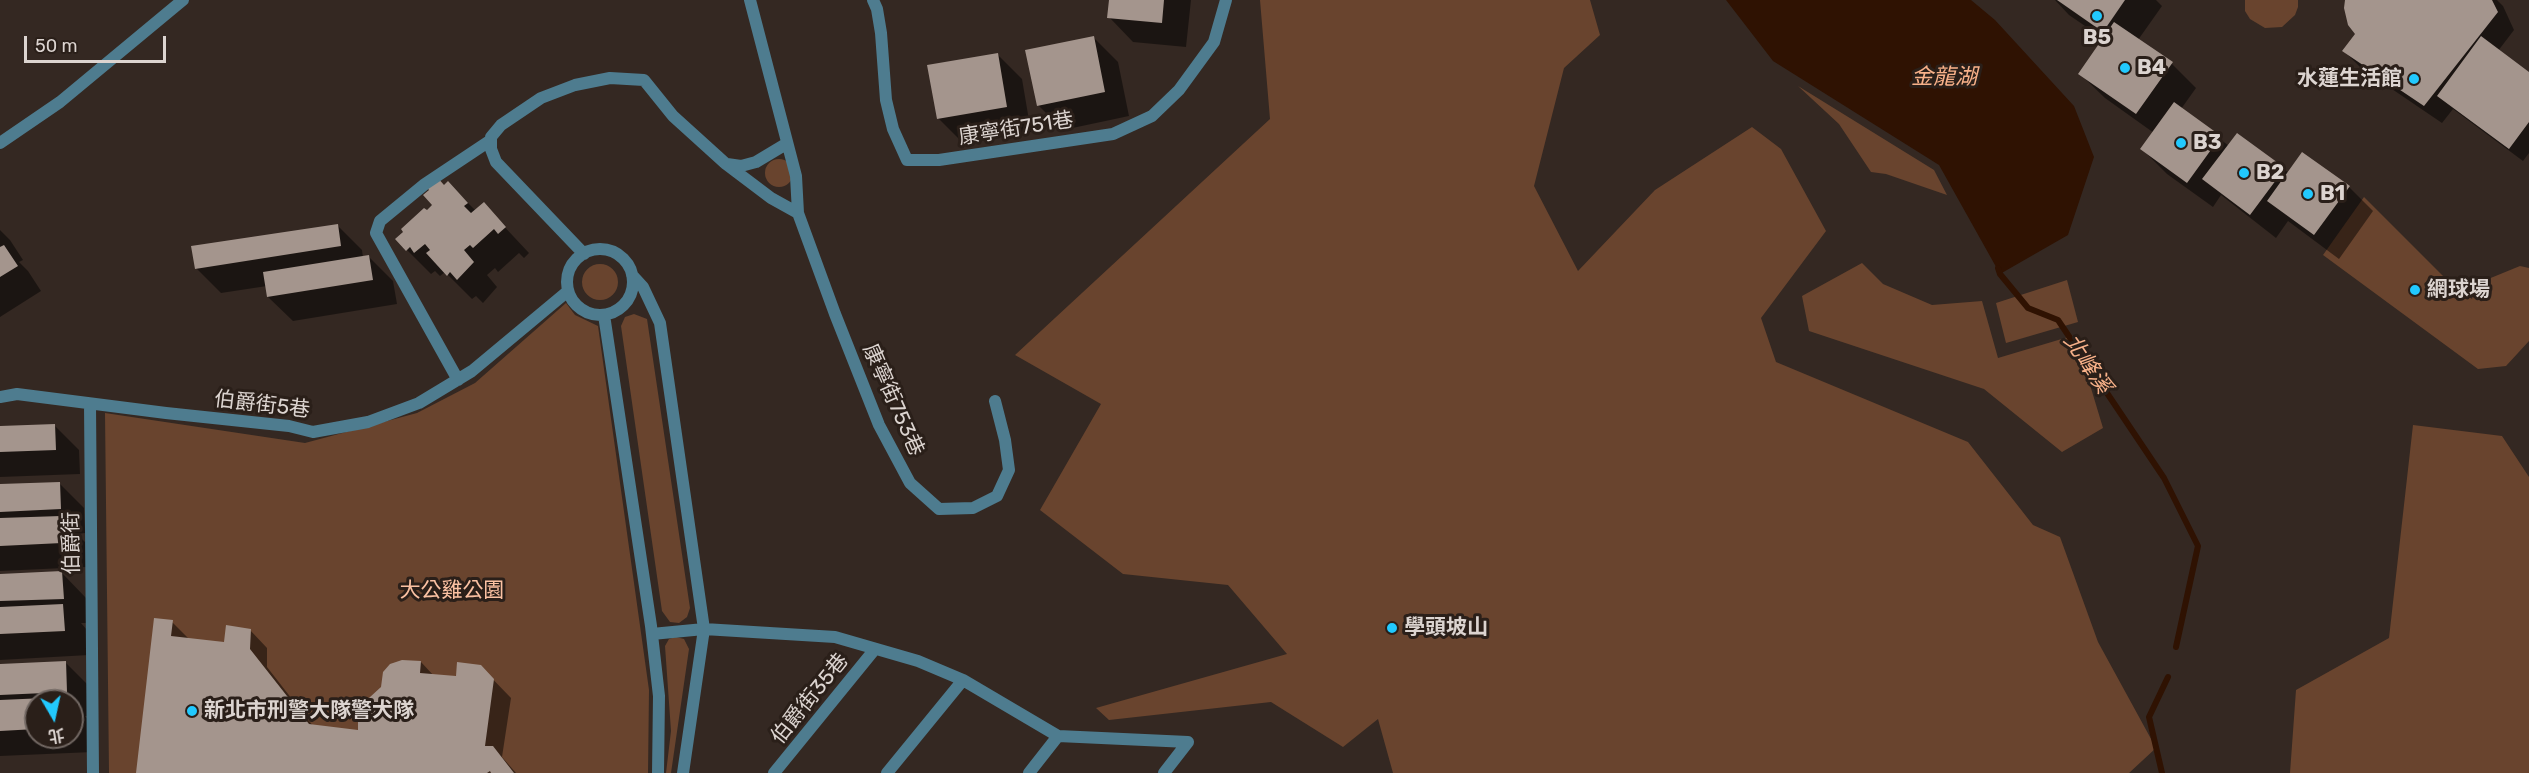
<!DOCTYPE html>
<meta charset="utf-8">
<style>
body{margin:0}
#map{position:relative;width:2529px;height:773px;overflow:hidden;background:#342822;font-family:Rubik,"Noto Sans TC",sans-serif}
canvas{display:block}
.north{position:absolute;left:24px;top:689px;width:60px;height:60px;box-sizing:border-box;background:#2a1f19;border:2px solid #716762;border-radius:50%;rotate:171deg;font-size:16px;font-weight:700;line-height:24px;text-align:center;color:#dcd4d0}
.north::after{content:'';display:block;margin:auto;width:21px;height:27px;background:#22c9fe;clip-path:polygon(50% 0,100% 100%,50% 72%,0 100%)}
.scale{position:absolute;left:24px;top:36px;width:142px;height:27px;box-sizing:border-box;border:3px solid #dcd4d0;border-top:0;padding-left:8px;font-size:18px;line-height:21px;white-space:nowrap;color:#dcd4d0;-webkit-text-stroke:4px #2a1f19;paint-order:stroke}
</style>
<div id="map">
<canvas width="2529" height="773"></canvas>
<div class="north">北</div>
<div class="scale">50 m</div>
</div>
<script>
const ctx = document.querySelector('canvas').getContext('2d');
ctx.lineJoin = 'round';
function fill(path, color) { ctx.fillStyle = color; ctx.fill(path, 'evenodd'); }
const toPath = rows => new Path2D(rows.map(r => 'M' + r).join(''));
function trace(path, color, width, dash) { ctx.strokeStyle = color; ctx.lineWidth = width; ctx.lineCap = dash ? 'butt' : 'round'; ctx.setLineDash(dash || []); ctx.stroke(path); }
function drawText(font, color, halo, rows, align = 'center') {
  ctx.font = font + ' Rubik,"Noto Sans TC",sans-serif'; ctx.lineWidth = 6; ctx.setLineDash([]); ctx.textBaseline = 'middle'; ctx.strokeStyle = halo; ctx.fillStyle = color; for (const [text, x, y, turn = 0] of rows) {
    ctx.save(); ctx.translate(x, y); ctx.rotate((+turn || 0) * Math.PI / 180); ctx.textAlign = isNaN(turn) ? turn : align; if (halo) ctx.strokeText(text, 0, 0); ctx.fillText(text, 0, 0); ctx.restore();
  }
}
const green = toPath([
 [1260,0,1590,0,1600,35,1564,68,1534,186,1578,271,1655,190,1752,127,1781,149,1826,231,1761,318,1776,362,1968,442,2033,525,2060,537,2098,642,2156,748,2129,773,1393,773,1378,719,1343,747,1271,702,1109,720,1096,708,1287,654,1228,585,1123,574,1040,510,1101,404,1015,355,1270,119],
 [2245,0,2298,0,2298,7,2295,15,2282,27,2265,28,2250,19,2245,11],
 [1798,86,1934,170,1947,195,1886,174,1871,172,1839,124],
 '765 173a14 14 0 1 1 28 0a14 14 0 1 1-28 0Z',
 [2364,197,2447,280,2472,299,2476,284,2520,266,2529,268,2529,341,2506,366,2478,369,2323,255],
 [1862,263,1883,284,1932,305,1982,301,1998,358,2075,335,2103,428,2062,452,1984,389,1809,331,1802,296],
 '582 282a18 18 0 1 1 36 0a18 18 0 1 1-36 0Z',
 [2067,280,2078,322,2006,343,1996,303],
 [566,303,575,315,598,326,649,690,648,773,109,773,105,413,305,443,417,413,475,383],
 [634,314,647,319,690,608,687,617,679,623,670,622,662,611,621,326,625,317],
 [2413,425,2502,436,2529,477,2529,773,2290,773,2296,690,2389,638],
 [676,637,684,639,689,649,671,773,666,773,671,731,665,646,669,639]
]);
const water = toPath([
 [1726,0,1971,0,1995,20,2074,106,2094,157,2068,235,2000,274,1939,165,1773,61]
]);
const shadow = toPath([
 [1110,0,1191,0,1186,47,1133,42,1109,17],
 [2055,0,2156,0,2162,6,2138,40,2172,64,2196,88,2181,109,2229,146,2284,169,2289,173,2349,187,2373,211,2339,259,2288,221,2276,238,2221,195,2213,207,2167,174,2142,149,2154,133,2105,98,2080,74,2104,39,2069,15],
 [2347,0,2497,0,2503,6,2514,30,2498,51,2529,74,2529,153,2523,161,2453,109,2442,123,2361,68,2344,51,2356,34],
 [1093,37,1118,62,1129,116,1063,130,1038,105],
 [997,54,1022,79,1031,132,963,143,938,118],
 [448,183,476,211,483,204,529,253,524,258,519,253,498,272,495,268,487,275,497,287,483,303,476,296,472,299,445,272,440,276,435,271,431,274,407,250,427,213,435,206],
 [337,225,362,250,363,258,369,257,393,281,397,304,293,321,268,297,267,286,221,293,196,268],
 [0,230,10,240,23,260,19,262,28,271,41,291,0,317],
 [55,426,79,450,80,474,0,477,0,428],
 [59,483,84,508,85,533,77,534,85,542,86,567,0,571,0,485],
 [62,573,86,598,87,623,81,623,87,630,89,655,0,660,0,575],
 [172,622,190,640,225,644,250,630,267,648,267,667,313,726,360,732,421,662,434,676,458,678,480,666,511,698,502,757,516,773,138,773],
 [66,663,90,687,91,716,85,716,92,724,93,752,0,756,0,666],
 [36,701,72,701,72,737,36,737]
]);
const stream = toPath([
 [1998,268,2000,274,2028,308,2058,320,2164,478,2198,546,2176,647],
 [2162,773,2149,717,2168,677]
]);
const building = toPath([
 [1109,0,1164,0,1162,23,1107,18],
 [2057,0,2125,0,2103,32],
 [2345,0,2492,0,2498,12,2424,106,2342,51,2355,34,2348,25,2344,8],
 [2114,22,2173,62,2136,114,2078,74],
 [1094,36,1105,92,1037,106,1025,50],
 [2481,36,2529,72,2529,122,2509,149,2437,96],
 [998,53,1007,107,937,119,927,65],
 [2174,102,2221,136,2187,183,2140,149],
 [2237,133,2285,168,2250,215,2202,179],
 [2302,152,2350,186,2314,235,2267,201],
 [437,177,444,185,448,181,468,203,464,206,471,213,484,202,506,227,498,234,494,229,473,248,470,245,464,250,474,262,457,280,450,272,447,276,426,253,430,250,425,244,414,253,410,247,406,251,395,239,403,232,401,229,424,208,427,210,432,205,423,195,429,190,426,186],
 [338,224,341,246,195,269,191,246],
 [4,245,18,266,0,277,0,247],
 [369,255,373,280,267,297,263,272],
 [55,424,56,450,0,452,0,426],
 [60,482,61,509,0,512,0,484],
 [61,516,62,543,0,546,0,518],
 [62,571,64,599,0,601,0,574],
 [63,604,65,631,0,634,0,607],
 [154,618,173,620,171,636,224,642,226,625,251,629,250,649,309,724,358,730,358,708,381,687,383,672,390,664,402,660,421,661,420,673,456,676,457,662,481,665,494,679,485,746,493,746,514,773,491,773,490,771,487,773,136,773],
 [66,661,67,692,0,695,0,664],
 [68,697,68,701,36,701,36,729,0,731,0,700]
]);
const minor = toPath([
 [750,0,796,176,798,213,835,314,879,425,910,483,939,509,973,508,997,496,1009,470,1005,440,995,401],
 [873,0,877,9,881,33,886,100,893,129,907,160,939,160,1113,134,1152,116,1179,90,1214,42,1226,0],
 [727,164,741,166,756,162,786,144],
 '567 282a33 33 0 1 1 66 0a33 33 0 1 1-66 0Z',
 [584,254,496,162,491,149,491,137,501,125,541,98,575,85,610,78,644,80,673,116,726,164,771,198,798,213],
 [632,275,643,287,660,323,704,629,683,773],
 [604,315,651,626,659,696,658,773],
 [458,380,376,233,380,221,425,184,491,140],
 [0,397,17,394,166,413,289,426,313,432,368,422,419,403,472,371,568,291],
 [90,404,93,773],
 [652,634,704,629,835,637,918,661,963,680,1058,736,1188,742],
 [774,773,875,649],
 [887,773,963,680],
 [1029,773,1058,736],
 [1164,773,1188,742]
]);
const tertiary = toPath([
 [0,143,60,102,183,0]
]);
const markers = [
 [2097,16,6,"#22c9fe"],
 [2125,68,6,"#22c9fe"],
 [2414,79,6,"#22c9fe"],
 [2181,143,6,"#22c9fe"],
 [2244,173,6,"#22c9fe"],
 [2308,194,6,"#22c9fe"],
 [2415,290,6,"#22c9fe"],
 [1392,628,6,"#22c9fe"],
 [192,711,6,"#22c9fe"]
];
const poiNames = [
 ["B5",2097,38,"center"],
 ["B4",2137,68],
 ["水蓮生活館",2402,79,"right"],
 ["B3",2193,143],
 ["B2",2256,173],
 ["B1",2320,194],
 ["網球場",2427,290],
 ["學頭坡山",1404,628],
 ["新北市刑警大隊警犬隊",204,711]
];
const streetNames = [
 ["康寧街751巷",1016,129,-9],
 ["康寧街753巷",893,400,66],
 ["伯爵街5巷",262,405,7],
 ["伯爵街",72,543,-91],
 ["伯爵街35巷",810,699,-51]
];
const parkNames = [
 ["大公雞公園",452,591]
];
const waterNames = [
 ["金龍湖",1944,78],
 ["北峰溪",2087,364,56]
];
fill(green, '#69442e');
fill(water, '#2f1202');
fill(shadow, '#0007');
trace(stream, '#2f1202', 6);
fill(building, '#a4958d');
trace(minor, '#4e7c8f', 12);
trace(tertiary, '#4e7c8f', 12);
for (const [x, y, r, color] of markers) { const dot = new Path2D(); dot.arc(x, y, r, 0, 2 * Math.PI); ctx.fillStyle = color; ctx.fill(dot); trace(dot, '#2a1f19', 2); }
drawText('bold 21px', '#dcd4d0', '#2a1f19', poiNames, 'left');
drawText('21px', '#dcd4d0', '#2a1f19', streetNames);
drawText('21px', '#fbc1a2', '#2a1f19', parkNames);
drawText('italic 22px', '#f8b189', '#2a1f19', waterNames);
</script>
